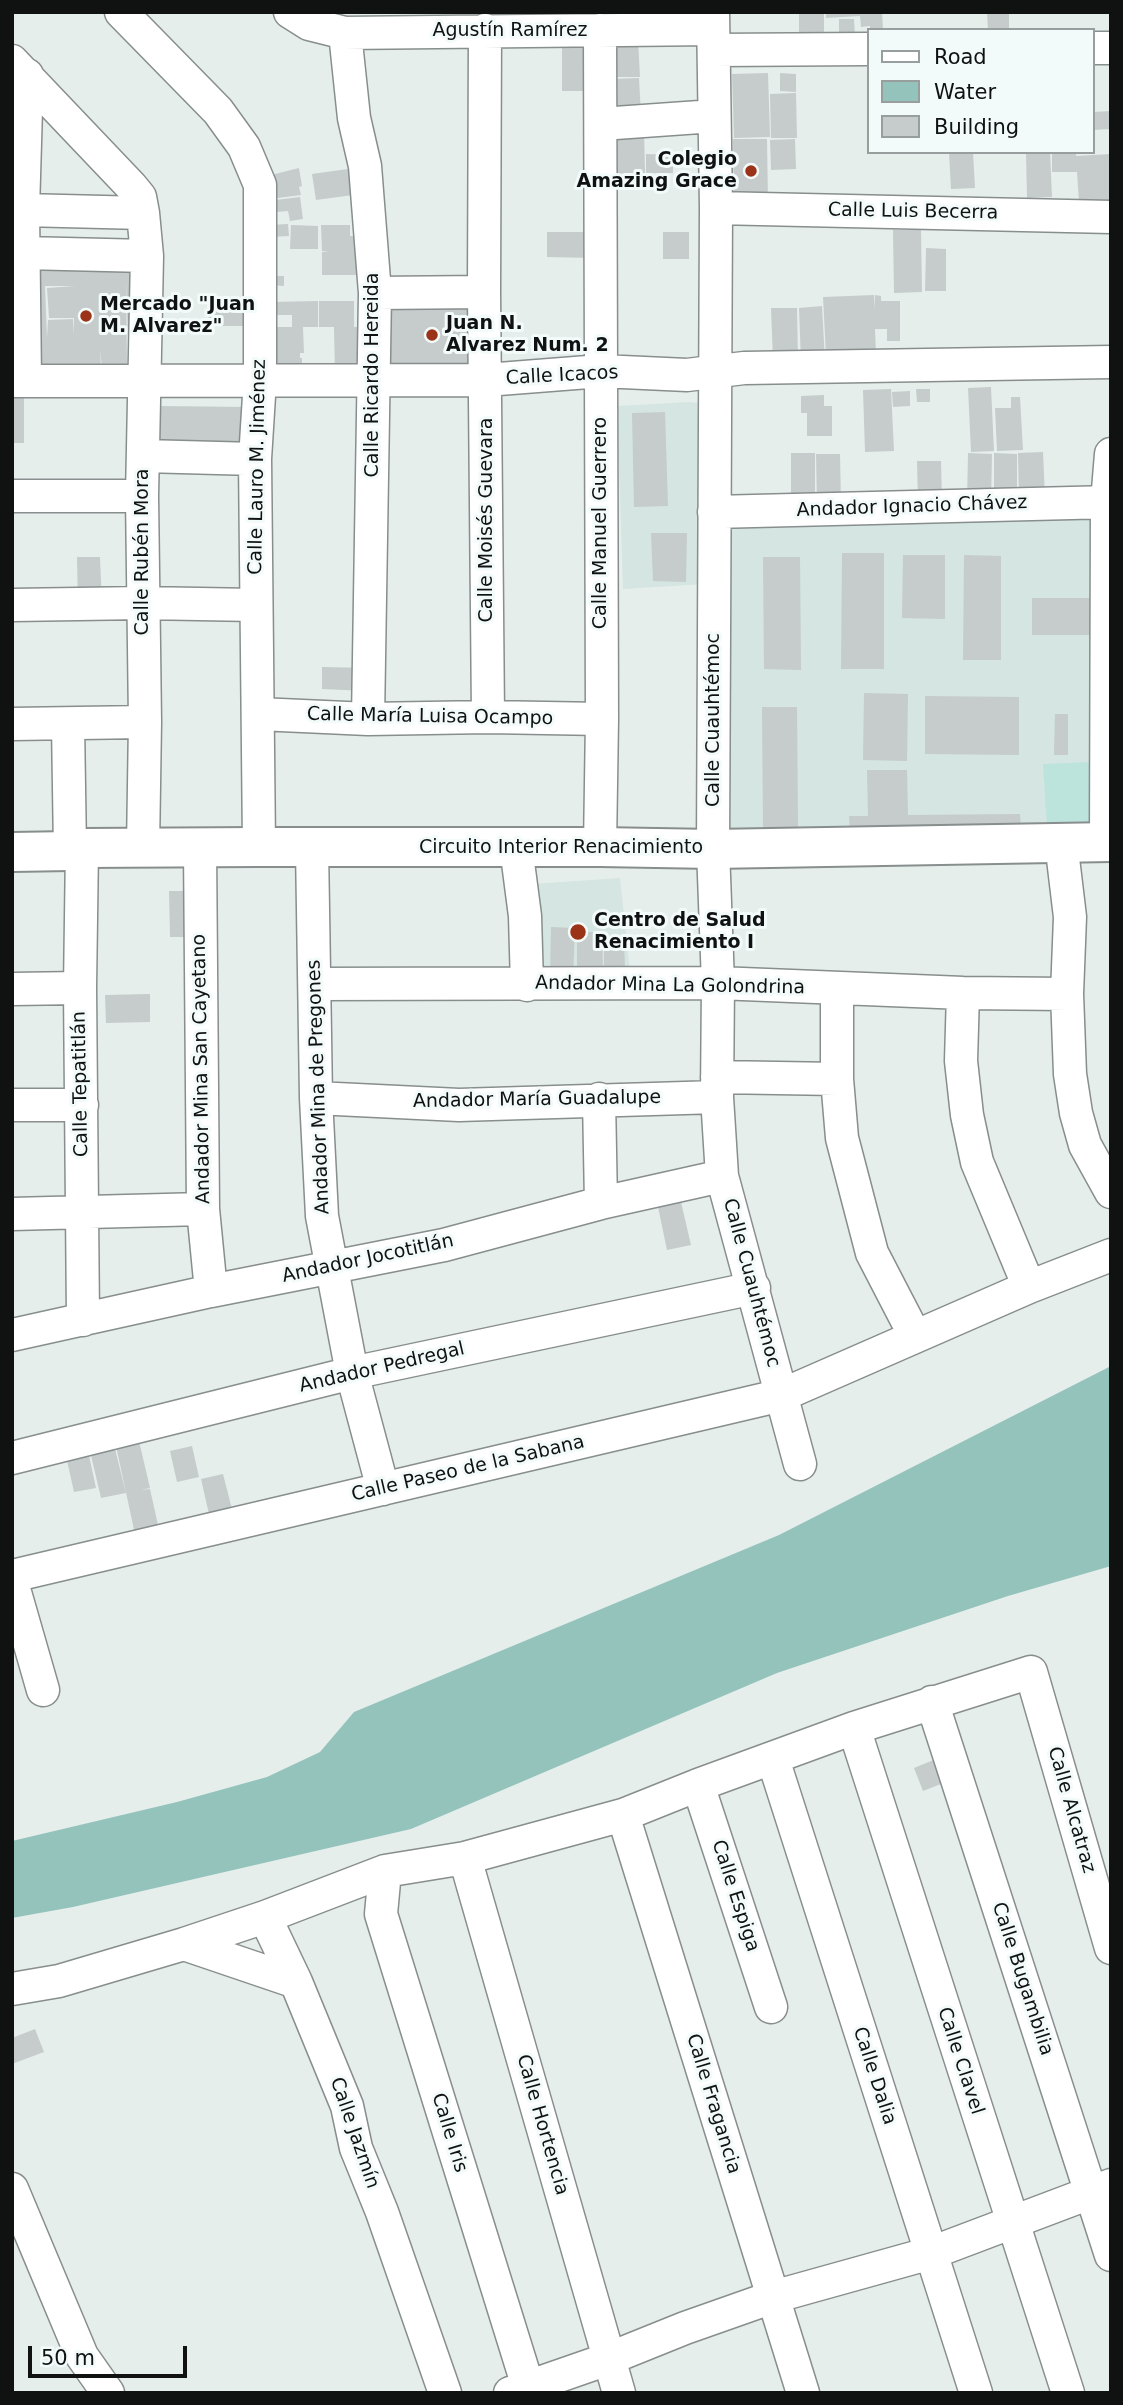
<!DOCTYPE html>
<meta charset="utf-8">
<style>
body{margin:0}
#map{position:relative;width:1123px;height:2405px;overflow:hidden;background:#e6eeec;font-family:"DejaVu Sans",sans-serif}
canvas{display:block}
.frame{position:absolute;inset:0;border:14px solid #101212;pointer-events:none}
.legend{position:absolute;left:867px;top:28px;width:228px;height:126px;box-sizing:border-box;background:#f3fbfa;border:2px solid #989e9d;margin:0;padding:9px 12px;list-style:none;font-size:21px;color:#101212}
.legend li{display:flex;align-items:center;gap:14px;height:35px}
.legend b{width:35px;border:2px solid #989e9d}
.scale{position:absolute;left:28px;top:2346px;width:159px;height:32px;box-sizing:border-box;border:4px solid #101212;border-top:0;padding-left:9px;font-size:21px;line-height:24px;white-space:nowrap;color:#101212;-webkit-text-stroke:5px #f3fbfa;paint-order:stroke}
</style>
<div id="map">
<canvas width="1123" height="2405"></canvas>
<div class="frame"></div>
<ul class="legend">
<li><b style="height:9px;background:#fff"></b>Road</li>
<li><b style="height:19px;background:#94c3bc"></b>Water</li>
<li><b style="height:19px;background:#c5cccb"></b>Building</li>
</ul>
<div class="scale">50 m</div>
</div>
<script>
const ctx = document.querySelector('canvas').getContext('2d');
ctx.lineJoin = 'round';
function fill(path, color) { ctx.fillStyle = color; ctx.fill(path, 'evenodd'); }
const toPath = rows => new Path2D(rows.map(r => 'M' + r).join(''));
function trace(path, color, width, dash) { ctx.strokeStyle = color; ctx.lineWidth = width; ctx.lineCap = dash ? 'butt' : 'round'; ctx.setLineDash(dash || []); ctx.stroke(path); }
function drawText(font, color, halo, rows, align = 'center') {
  ctx.font = font + ' "DejaVu Sans",sans-serif'; ctx.lineWidth = 6; ctx.setLineDash([]); ctx.textBaseline = 'middle'; ctx.strokeStyle = halo; ctx.fillStyle = color; for (const [text, x, y, turn = 0] of rows) {
    ctx.save(); ctx.translate(x, y); ctx.rotate((+turn || 0) * Math.PI / 180); ctx.textAlign = isNaN(turn) ? turn : align; if (halo) ctx.strokeText(text, 0, 0); ctx.fillText(text, 0, 0); ctx.restore();
  }
}
const built = toPath([
 [689,402,698,403,706,584,623,589,617,406],
 [1102,508,1103,828,720,840,724,520],
 [620,878,631,980,527,979,532,884]
]);
const green = toPath([
 [1091,762,1091,825,1047,826,1043,764]
]);
const water = toPath([
 [1111,1366,1111,1566,1008,1596,777,1673,411,1829,73,1907,12,1918,12,1841,177,1802,267,1777,320,1752,354,1712,779,1535]
]);
const building = toPath([
 [799,12,824,12,824,42,799,41],
 [826,12,882,12,883,30,870,30,870,26,861,27,860,16,826,18],
 [987,12,1009,12,1009,30,988,30],
 [839,19,854,19,855,36,839,36],
 [638,39,640,77,611,77,611,40],
 [562,41,595,41,595,91,562,91],
 [768,73,770,137,734,138,732,74],
 [780,73,796,74,796,92,780,91],
 [639,78,641,115,613,116,611,79],
 [796,93,797,138,771,138,770,94],
 [1111,111,1111,129,1093,130,1093,112],
 [644,128,645,173,617,174,616,129],
 [733,139,767,139,768,203,734,203],
 [795,139,796,169,771,170,770,140],
 [949,152,973,152,975,188,951,189],
 [1026,152,1050,152,1052,197,1027,198],
 [1052,152,1076,152,1076,156,1111,154,1111,200,1079,201,1077,172,1052,172],
 [646,154,673,155,673,173,646,173],
 [299,168,302,186,299,187,301,195,270,199,267,176],
 [355,168,353,195,316,200,312,174],
 [300,197,303,219,290,221,288,211,276,212,275,200],
 [288,224,289,236,271,237,270,225],
 [291,225,318,226,318,249,290,249],
 [321,225,350,225,350,236,356,236,360,275,322,275,322,252,329,251,322,251],
 [893,230,921,230,922,292,894,293],
 [547,232,595,232,595,258,547,257],
 [663,232,689,232,689,259,663,259],
 [926,248,946,249,946,291,925,291],
 [34,267,137,267,129,367,126,281,127,367,102,368,100,349,101,368,37,368],
 [45,286,75,286,47,288,49,318,74,318,74,335,73,319,48,320,47,338],
 [271,276,284,276,284,286,270,285],
 [874,295,874,310,875,295,881,296,881,301,900,301,900,341,887,341,887,329,875,329,876,354,826,355,823,297],
 [380,297,481,298,483,374,382,373],
 [318,301,318,327,303,327,304,353,300,353,300,358,302,358,302,369,286,369,286,364,270,364,270,354,277,354,277,342,268,342,268,327,292,327,292,315,270,315,270,302],
 [319,301,354,301,354,327,367,327,368,373,335,374,334,327,319,327],
 [208,303,252,303,253,326,209,326],
 [822,306,825,361,801,362,799,308],
 [771,308,797,308,798,360,773,361],
 [991,387,994,451,971,452,968,388],
 [891,389,894,451,865,452,863,390],
 [916,389,930,389,930,402,917,402],
 [910,391,910,406,893,407,892,392],
 [12,392,24,393,24,443,12,443],
 [824,395,824,406,832,406,832,436,807,436,807,413,801,413,801,396],
 [1011,397,1020,397,1023,450,997,451,995,408,1011,408],
 [156,406,250,407,251,456,155,455],
 [665,412,668,506,634,507,632,413],
 [1043,452,1045,498,1019,500,1018,453],
 [791,453,815,453,815,506,791,498],
 [968,453,992,454,991,503,967,503],
 [994,453,1017,454,1017,499,994,499],
 [816,454,840,454,841,505,817,505],
 [917,461,941,461,942,502,918,502],
 [651,533,687,533,686,582,653,581],
 [842,553,884,553,884,669,841,669],
 [903,555,945,555,945,619,902,618],
 [964,555,1001,556,1001,660,963,660],
 [77,557,100,557,102,604,78,605],
 [763,557,800,557,801,670,764,669],
 [1032,598,1093,598,1093,635,1032,635],
 [322,667,368,668,367,691,322,689],
 [864,693,908,694,907,761,863,760],
 [925,696,1019,697,1019,755,925,754],
 [762,707,797,707,798,827,763,827],
 [1055,714,1068,714,1068,755,1054,755],
 [867,770,907,770,908,815,1020,814,1021,830,850,832,849,816,868,816],
 [169,891,197,891,198,937,170,937],
 [551,927,575,928,573,978,550,977],
 [577,932,602,932,603,969,577,969],
 [604,938,624,938,625,970,604,970],
 [150,994,150,1022,106,1023,105,995],
 [681,1202,691,1245,667,1250,658,1207],
 [139,1441,150,1488,141,1490,150,1489,160,1534,136,1539,116,1446],
 [114,1445,126,1493,101,1498,90,1451],
 [192,1446,199,1477,177,1482,170,1451],
 [88,1451,96,1488,74,1492,66,1456],
 [223,1474,234,1517,211,1523,201,1479],
 [936,1759,946,1782,923,1791,914,1768],
 [35,2029,44,2052,12,2064,12,2038]
]);
const minor = toPath([
 [121,12,218,111,244,147,260,185,260,380,255,459,259,847],
 [290,12,309,24,345,33,713,29],
 [713,12,716,208,713,849,718,983,717,1097,722,1176,800,1464],
 [485,30,484,292,488,717],
 [600,30,602,719,600,847],
 [345,33,354,118,365,166,375,293,368,719],
 [1093,48,1111,48],
 [714,50,869,49],
 [12,61,131,186,140,197,143,213,147,256,142,496,145,722,143,848],
 [601,124,714,116],
 [716,208,1111,217],
 [23,210,143,213],
 [24,253,147,256],
 [375,293,484,292],
 [12,381,486,380,601,371,687,375,744,368,1111,362],
 [25,381,23,210,27,75],
 [143,456,255,459],
 [12,496,142,496],
 [714,512,1111,502],
 [12,605,143,603,255,605],
 [259,714,368,719,488,717,602,719],
 [12,724,145,722],
 [68,724,70,851],
 [1061,842,1070,917,1067,994,1070,1074,1076,1113,1085,1145,1111,1192],
 [1106,842,1107,502,1111,454],
 [200,847,203,1209,211,1291],
 [312,847,316,1098,322,1216,352,1373,383,1489],
 [516,847,525,916,527,985],
 [82,848,80,988,83,1320],
 [315,984,718,983,963,993,1067,994],
 [12,989,80,988],
 [837,989,837,1079,842,1138,872,1253,915,1336],
 [963,993,961,1061,967,1115,977,1162,1029,1287],
 [717,1077,837,1079],
 [316,1098,459,1105,717,1097],
 [599,1099,601,1203],
 [12,1105,82,1105],
 [12,1214,203,1209],
 [12,1335,211,1291,444,1245,601,1203,722,1176],
 [12,1458,352,1373,754,1288],
 [12,1576,782,1395,1029,1287,1111,1255],
 [12,1582,43,1690],
 [932,1702,1111,2255],
 [854,1728,1068,2393],
 [773,1759,976,2393],
 [698,1785,771,2007],
 [623,1815,803,2393],
 [465,1858,619,2393],
 [385,1871,381,1914,530,2393],
 [265,1917,296,1982,347,2106,356,2148,382,2212,445,2393],
 [184,1944,296,1982],
 [12,1989,59,1981,184,1944,265,1917,385,1871,465,1858,623,1815,698,1785,854,1728,1031,1672,1111,1948],
 [12,2189,82,2356,108,2393],
 [510,2393,608,2359,685,2328,773,2297,931,2253,1111,2185]
]);
const major = toPath([
 [12,852,70,851,82,848,259,847,600,847,713,849,1111,842]
]);
const markers = [
 [751,171,7,"#9b3319"],
 [86,316,7,"#9b3319"],
 [432,335,7,"#9b3319"],
 [578,932,9,"#9b3319"]
];
const streetNames = [
 ["Agustín Ramírez",510,31],
 ["Calle Luis Becerra",913,212,1],
 ["Calle Ricardo Hereida",373,375,-90],
 ["Calle Icacos",562,376,-3],
 ["Calle Lauro M. Jiménez",258,467,-89],
 ["Andador Ignacio Chávez",912,507,-2],
 ["Calle Moisés Guevara",487,520,-90],
 ["Calle Manuel Guerrero",601,523,-90],
 ["Calle Rubén Mora",143,552,-90],
 ["Calle María Luisa Ocampo",430,717,1],
 ["Calle Cuauhtémoc",714,720,-90],
 ["Circuito Interior Renacimiento",561,848],
 ["Andador Mina La Golondrina",670,986,1],
 ["Andador Mina San Cayetano",202,1069,-91],
 ["Calle Tepatitlán",81,1084,-91],
 ["Andador Mina de Pregones",319,1087,-92],
 ["Andador María Guadalupe",537,1100,-1],
 ["Andador Jocotitlán",368,1259,-12],
 ["Calle Cuauhtémoc",751,1283,75],
 ["Andador Pedregal",382,1368,-13],
 ["Calle Paseo de la Sabana",468,1469,-13],
 ["Calle Alcatraz",1071,1810,74],
 ["Calle Espiga",735,1896,72],
 ["Calle Bugambilia",1022,1979,72],
 ["Calle Clavel",960,2061,72],
 ["Calle Dalia",874,2076,72],
 ["Calle Fragancia",713,2104,73],
 ["Calle Hortencia",542,2125,74],
 ["Calle Jazmín",354,2133,71],
 ["Calle Iris",449,2133,73]
];
const poiNames = [
 ["Colegio",737,160,"right"],
 ["Amazing Grace",737,182,"right"],
 ["Mercado \"Juan",100,305],
 ["M. Alvarez\"",100,327],
 ["Juan N.",446,324],
 ["Alvarez Num. 2",446,346],
 ["Centro de Salud",594,921],
 ["Renacimiento I",594,943]
];
fill(built, '#d4e5e2');
fill(green, '#bde3dd');
fill(water, '#94c3bc');
fill(building, '#c5cccb');
trace(minor, '#878e8d', 35);
trace(major, '#878e8d', 42);
trace(minor, '#fff', 32);
trace(major, '#fff', 38);
for (const [x, y, r, color] of markers) { const dot = new Path2D(); dot.arc(x, y, r, 0, 2 * Math.PI); ctx.fillStyle = color; ctx.fill(dot); trace(dot, '#f3fbfa', 2.5); }
drawText('19px', '#101212', '#f3fbfa', streetNames);
drawText('bold 19px', '#101212', '#f3fbfa', poiNames, 'left');
</script>
